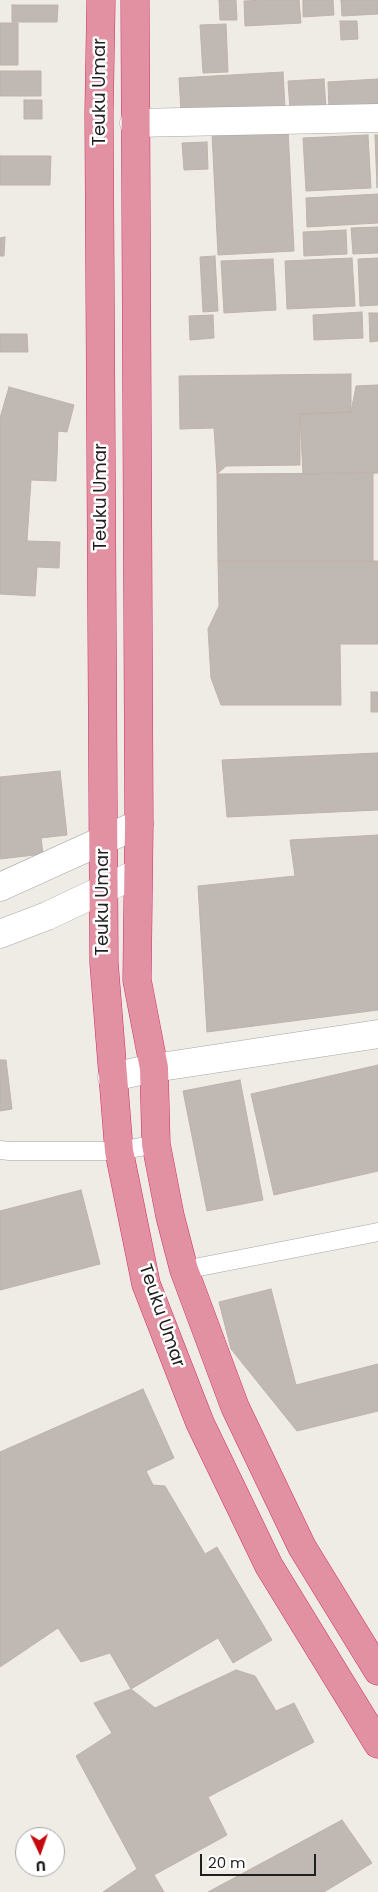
<!DOCTYPE html>
<style>
body{margin:0}
#map{position:relative;width:378px;height:1892px;overflow:hidden;background:#efece6;font-family:Poppins,sans-serif}
canvas{display:block}
.north{position:absolute;left:15px;top:1827px;width:50px;height:50px;box-sizing:border-box;background:#fff;border:1px solid #a5a5a5;border-radius:50%;rotate:177deg;font-size:14px;font-weight:700;line-height:20px;text-align:center;color:#1f1f1f}
.north::after{content:'';display:block;margin:auto;width:18px;height:22px;background:#c40a0f;clip-path:polygon(50% 0,100% 100%,50% 72%,0 100%)}
.scale{position:absolute;left:200px;top:1854px;width:116px;height:22px;box-sizing:border-box;border:2px solid #1f1f1f;border-top:0;padding-left:6px;font-size:15px;line-height:18px;white-space:nowrap;color:#1f1f1f;-webkit-text-stroke:4px #fff;paint-order:stroke}
</style>
<div id="map">
<canvas width="378" height="1892"></canvas>
<div class="north">U</div>
<div class="scale">20 m</div>
</div>
<script>
const ctx = document.querySelector('canvas').getContext('2d');
ctx.lineJoin = 'round';
function fill(path, color) { ctx.fillStyle = color; ctx.fill(path, 'evenodd'); }
const toPath = rows => new Path2D(rows.map(r => 'M' + r).join(''));
function trace(path, color, width, dash) { ctx.strokeStyle = color; ctx.lineWidth = width; ctx.lineCap = dash ? 'butt' : 'round'; ctx.setLineDash(dash || []); ctx.stroke(path); }
function drawText(font, color, halo, rows, align = 'center') {
  ctx.font = font + ' Poppins,sans-serif'; ctx.lineWidth = 5; ctx.setLineDash([]); ctx.textBaseline = 'middle'; ctx.strokeStyle = halo; ctx.fillStyle = color; for (const [text, x, y, turn = 0] of rows) {
    ctx.save(); ctx.translate(x, y); ctx.rotate((+turn || 0) * Math.PI / 180); ctx.textAlign = isNaN(turn) ? turn : align; if (halo) ctx.strokeText(text, 0, 0); ctx.fillText(text, 0, 0); ctx.restore();
  }
}
const building = toPath([
 [219,0,236,0,237,20,220,20,219,0],
 [267,0,299,0,301,23,245,26,244,1,267,0],
 [303,0,333,0,334,15,303,17,303,0],
 [341,0,378,0,378,14,342,16,341,0],
 [12,5,58,5,57,22,12,22,12,5],
 [340,21,357,21,358,39,341,40,340,21],
 [0,23,18,23,18,65,0,65,0,23],
 [226,24,228,72,203,73,200,25,226,24],
 [0,71,41,71,41,96,0,96,0,71],
 [283,72,285,107,181,112,179,78,283,72],
 [324,79,326,108,290,110,288,81,324,79],
 [378,79,378,107,329,110,328,82,378,79],
 [24,100,42,100,42,119,24,119,24,100],
 [288,129,294,251,218,255,212,133,288,129],
 [368,135,371,188,306,191,303,138,368,135],
 [375,135,378,135,377,188,375,135],
 [207,142,208,169,184,170,182,143,207,142],
 [0,156,51,156,50,185,0,185,0,156],
 [378,194,378,223,307,227,306,198,378,194],
 [378,227,378,253,353,254,351,228,378,227],
 [346,230,347,254,304,256,303,232,346,230],
 [5,237,4,256,0,256,0,238,5,237],
 [215,256,218,311,203,312,200,257,215,256],
 [352,258,355,306,287,309,285,261,352,258],
 [378,258,378,305,360,306,358,259,378,258],
 [273,259,276,310,224,313,221,261,273,259],
 [362,312,363,338,314,340,313,315,362,312],
 [369,313,378,313,378,341,370,342,369,313],
 [213,315,214,338,190,340,189,316,213,315],
 [0,334,27,334,28,352,0,352,0,334],
 [351,374,351,412,300,414,300,465,226,466,217,474,214,428,180,429,179,376,351,374],
 [378,385,378,473,303,474,300,414,351,412,356,386,378,385],
 [9,387,74,405,67,432,58,431,56,481,31,480,27,541,60,542,59,568,37,567,35,596,0,594,0,418,9,387],
 [373,473,373,561,218,561,217,474,373,473],
 [218,561,378,561,378,644,340,644,341,705,221,705,211,678,208,629,219,606,218,561],
 [371,692,378,692,378,712,371,712,371,692],
 [378,753,378,810,227,817,222,760,378,753],
 [60,771,67,835,41,838,43,854,0,859,0,777,60,771],
 [378,835,378,1010,207,1032,198,886,295,876,290,840,378,835],
 [0,1060,6,1060,12,1109,0,1111,0,1060],
 [378,1065,378,1171,274,1195,251,1094,378,1065],
 [240,1080,263,1200,207,1211,183,1091,240,1080],
 [81,1190,100,1264,0,1290,0,1211,81,1190],
 [271,1289,296,1385,378,1364,378,1411,297,1431,231,1349,219,1302,271,1289],
 [143,1389,174,1458,146,1471,153,1485,165,1486,205,1554,217,1547,272,1640,233,1663,218,1638,131,1689,110,1653,81,1662,58,1628,0,1667,0,1452,143,1389],
 [236,1670,255,1676,276,1711,294,1703,314,1742,208,1797,227,1835,154,1875,164,1892,103,1892,137,1869,76,1756,112,1733,94,1703,131,1689,155,1708,236,1670],
 [342,1820,372,1863,324,1892,208,1892,342,1820]
]);
const lane = toPath([
 [0,1150,9,1151,119,1151,156,1144],
 [184,1270,378,1232]
]);
const street = toPath([
 [134,123,378,118],
 [0,887,139,824],
 [0,934,47,916,138,873],
 [112,1077,154,1068,378,1034]
]);
const highway = toPath([
 [101,0,99,113,104,963,119,1151,146,1284,200,1423,269,1566,378,1744],
 [135,0,139,824,137,980,154,1068,156,1144,170,1216,184,1270,235,1407,302,1547,378,1671]
]);
const streetNames = [
 ["Teuku Umar",100,92,-90],
 ["Teuku Umar",101,497,-90],
 ["Teuku Umar",103,902,-90],
 ["Teuku Umar",161,1316,71]
];
fill(building, '#c0b8b2');
trace(building, '#c0b2a9', 1);
trace(lane, '#a6a6a6', 19);
trace(street, '#a6a6a6', 29);
trace(highway, '#d22e6a', 29);
trace(lane, '#fff', 18);
trace(street, '#fff', 28);
trace(highway, '#e291a2', 28);
drawText('18px', '#1f1f1f', '#fff', streetNames);
</script>
